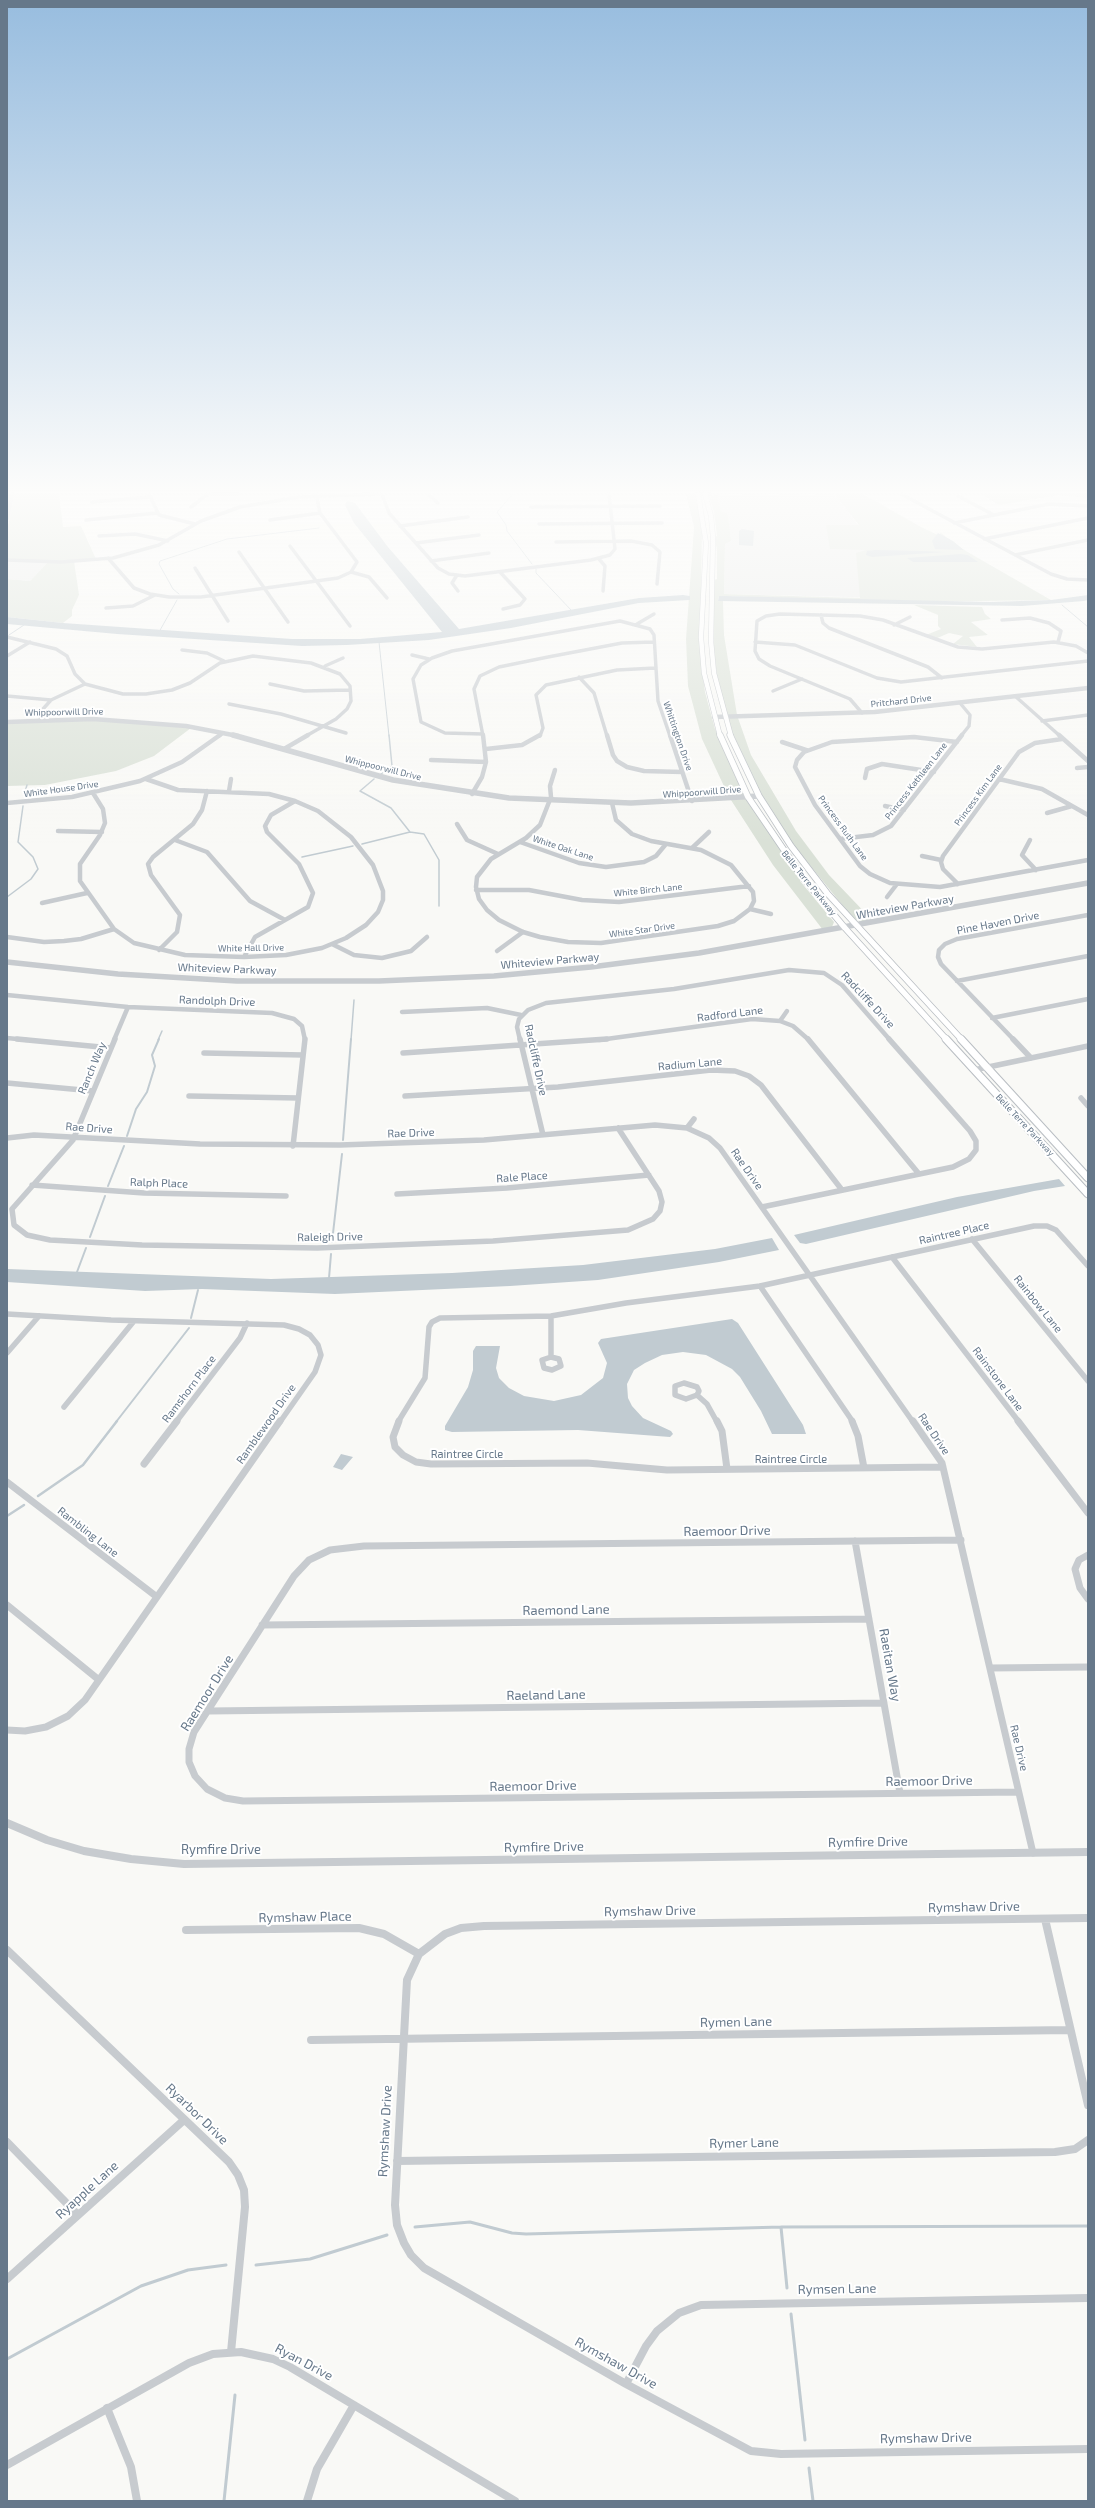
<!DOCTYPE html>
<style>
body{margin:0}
#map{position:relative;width:1095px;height:2508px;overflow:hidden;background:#f9f9f6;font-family:"Exo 2",sans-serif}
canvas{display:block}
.frame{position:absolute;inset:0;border:8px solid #66788a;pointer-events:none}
</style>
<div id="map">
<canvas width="1095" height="2508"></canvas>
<div class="frame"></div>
</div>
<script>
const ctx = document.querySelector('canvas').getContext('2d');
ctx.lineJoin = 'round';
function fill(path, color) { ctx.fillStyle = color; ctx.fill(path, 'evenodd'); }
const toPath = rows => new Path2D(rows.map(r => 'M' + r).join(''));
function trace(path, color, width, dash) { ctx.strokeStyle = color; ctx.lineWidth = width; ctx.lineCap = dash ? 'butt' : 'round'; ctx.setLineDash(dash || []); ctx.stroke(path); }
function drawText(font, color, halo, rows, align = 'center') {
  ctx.font = font + ' "Exo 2",sans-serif'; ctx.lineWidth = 4; ctx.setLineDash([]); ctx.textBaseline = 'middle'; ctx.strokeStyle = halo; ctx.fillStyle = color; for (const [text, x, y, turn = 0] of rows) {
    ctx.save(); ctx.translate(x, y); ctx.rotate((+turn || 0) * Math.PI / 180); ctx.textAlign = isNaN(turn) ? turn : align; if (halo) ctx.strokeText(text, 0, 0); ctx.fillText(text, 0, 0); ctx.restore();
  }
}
const built = toPath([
 [834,494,859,526,967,551,930,599,724,594,725,544,731,541,727,514,721,511,717,495],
 [7,559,48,562,30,581,7,579]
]);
const green = toPath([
 [14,494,59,494,63,527,81,526,96,559,74,561,79,595,72,610,72,616,63,623,7,617,7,579,30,581,48,562,7,559,7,532],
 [686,494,695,494,702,529,700,653,705,692,715,729,749,803,801,879,800,881,834,922,832,927,823,930,773,865,729,797,702,739,688,686,686,639,694,527],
 [834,494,863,494,921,527,938,535,941,533,959,547,1051,600,911,602,719,596,718,601,723,601,724,635,737,715,751,755,796,831,829,875,873,921,860,922,852,917,791,842,759,791,728,723,717,676,714,652,714,580,717,579,717,551,715,537,717,536,714,511,709,497,717,495,721,511,727,513,729,523,731,541,725,544,724,594,860,598,856,553,866,550,830,549,826,525,859,525],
 [981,494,1088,494,1088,498,1059,495,999,505],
 [914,605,982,607,985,614,991,619,971,622,988,635,969,637,977,647,953,644,963,636,949,633,935,639,926,635,941,629,938,626,938,615],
 [95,720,191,728,154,756,116,771,45,785,7,786,7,723]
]);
const water = toPath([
 [347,501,355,503,388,547,459,629,639,598,683,595,690,596,690,600,639,603,511,628,429,640,347,645,302,646,117,634,7,624,7,617,63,623,292,639,360,639,442,632,354,523,345,505],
 [742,529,754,531,753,546,739,545,739,531],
 [938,533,953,541,964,550,935,549,932,541],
 [875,550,922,551,945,552,872,557,866,555,867,551],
 [961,554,968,555,978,562,913,562,907,558],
 [1088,595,1088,600,1084,601,1022,606,718,601,719,596,724,596,990,602,1051,600],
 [1059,1179,1065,1186,1034,1191,806,1244,800,1243,794,1235,957,1197],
 [772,1238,779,1250,719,1262,598,1280,510,1286,335,1294,202,1289,145,1291,7,1282,7,1269,271,1279,452,1273,583,1265,715,1249],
 [732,1319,738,1323,803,1425,806,1434,772,1434,761,1411,740,1377,732,1369,706,1355,683,1352,662,1355,645,1363,634,1370,627,1384,628,1398,632,1406,643,1418,671,1431,673,1434,670,1437,578,1430,452,1432,445,1430,445,1426,468,1387,473,1370,473,1351,476,1346,500,1346,496,1368,499,1378,509,1388,524,1396,554,1401,581,1395,603,1378,607,1363,598,1343,601,1339],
 [341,1454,353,1457,342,1470,333,1467]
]);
const streamFar4 = toPath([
 [513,494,497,512,506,525,507,531,532,564],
 [1079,494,1088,495],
 [536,569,536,573,572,611],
 [179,594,173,589,159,564,160,561,227,539,319,528],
 [1062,605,1088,627],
 [159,632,177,600],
 [9,635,24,625],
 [379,642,389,736]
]);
const streamFar3 = toPath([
 [381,774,392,766,389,735],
 [374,779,360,791,391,808,410,832,424,834,439,860,439,906],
 [24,795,27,785],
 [362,844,410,832],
 [302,857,353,846],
 [7,897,31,879,38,869,33,857,18,842,23,806],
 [158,1040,162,1031],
 [351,1040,354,1000]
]);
const streamFar2 = toPath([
 [127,1136,136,1109,147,1092,155,1066,152,1055,159,1039],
 [343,1140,351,1039],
 [108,1186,124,1146],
 [90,1237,105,1196],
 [332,1242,342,1154],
 [77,1272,86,1248],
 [329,1278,331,1254],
 [191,1318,198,1290],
 [116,1422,189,1328]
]);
const streamFar1 = toPath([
 [38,1496,83,1465,117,1421],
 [7,1516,24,1505]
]);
const stream = toPath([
 [415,2227,470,2222,512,2233,526,2234,781,2227,1088,2226],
 [781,2227,787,2288],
 [256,2265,310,2259,387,2235],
 [791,2314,805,2440],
 [7,2359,141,2286,188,2270,226,2265],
 [809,2468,813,2501],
 [224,2501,235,2395]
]);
const minorFar4 = toPath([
 [149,494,159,515,195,524],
 [211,494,239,494],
 [382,494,389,513,438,568,449,574,465,576,591,560,610,555,615,549,609,494],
 [428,494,438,503],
 [901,494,1051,574,1067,579,1088,580],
 [958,496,994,515],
 [92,502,150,497],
 [191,507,208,494],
 [531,507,660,506],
 [86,520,157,513],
 [270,520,320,513],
 [954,523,1049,504,1088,506],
 [539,524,662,523],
 [400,526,468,517],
 [99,536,135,534,168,541],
 [984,539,1088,518],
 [556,542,631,541,652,545,660,552,657,584],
 [416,543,479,535],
 [290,546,350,626],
 [239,552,288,622],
 [1015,555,1088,540],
 [108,558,134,588,150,594,169,597,201,597,338,578,351,572,357,562,320,513,316,494],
 [599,559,605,566,603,591],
 [7,560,61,562,113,558,159,545,201,521,240,507,299,497,378,494],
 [431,561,489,553],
 [195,568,228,621],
 [351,572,369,577,387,598],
 [500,572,525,599,520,605,503,609],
 [457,575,452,583,458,591],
 [106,608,133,606,155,595],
 [821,615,823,623,829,628,928,667,942,678],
 [1002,620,1030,618,1049,623,1061,631,1058,642],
 [637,624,654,614],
 [894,625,910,617],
 [7,637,56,649,67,656,75,674,85,684,123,694,146,694,172,690,190,683,220,663,253,656,311,663,340,674,350,686,351,701,347,709,336,719,306,736],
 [755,642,795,645,877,678,901,682,1088,661],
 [182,650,207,653,224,661],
 [412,655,429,659],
 [7,656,30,642],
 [325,666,343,658],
 [579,677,594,693,607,736],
 [270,684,304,691,350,690],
 [773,691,802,679],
 [7,696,51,700],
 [1015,696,1060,736],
 [960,703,970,715,969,726,961,736],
 [229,704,281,714,346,733],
 [862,713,850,699,770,666,759,659,755,651,757,621,766,616,780,614,860,616,883,620,958,647,982,649,1054,642,1076,646,1088,653],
 [40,720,43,709,51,700,85,684],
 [1042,721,1088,715],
 [483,734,445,733,421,722,413,679,421,665,432,658,452,651,620,621,650,629,654,635,658,701,670,736],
 [219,736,223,733],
 [483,736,474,689,480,676,499,667,548,657,622,643,654,642],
 [540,736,543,728,536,695,546,685,617,670,655,668]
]);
const minorFar3 = toPath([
 [607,735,613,755,617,761,627,767,644,771,682,772],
 [670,735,692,801],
 [1059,735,1088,761],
 [782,742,806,750],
 [957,742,914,737,832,742,804,752,797,760,795,767,815,805,860,866,870,874,890,883,940,887,1088,860],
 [284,749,308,735],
 [486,749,522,745,540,735],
 [431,760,486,762],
 [1077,768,1088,767],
 [555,770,550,786,551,797,540,825,526,838,491,859,477,877,476,887,479,899,487,910,499,920,523,932,540,937,568,942,601,943,718,926,734,921,750,909,754,901,753,892,731,865,701,850,651,841,632,834,616,820,612,803],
 [865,778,867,769,882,764,934,772],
 [999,779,1042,789,1088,815],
 [229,791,231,779],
 [93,793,103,809,105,823,100,835,80,864,80,881,114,929,134,943,185,955,244,957,286,955,322,948,346,938,366,925,378,912,383,900,383,891,373,865,351,837,318,811,295,801,269,794,178,790,146,779],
 [472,794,482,777,486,762,483,735],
 [7,803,72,797,140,781,182,762,220,735],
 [885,806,904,810],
 [1047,813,1072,806],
 [457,824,467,840,498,854],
 [58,831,102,832],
 [840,839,873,835,891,826,962,735],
 [175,840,207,852,250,901,285,920,255,937,244,957],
 [1030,840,1022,855,1036,870],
 [520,842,579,863,606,867,644,862,656,856,666,844],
 [692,848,709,832],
 [922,856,941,860],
 [958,884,943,869,941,862,943,856,1019,752,1035,743,1062,739],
 [476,890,529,890,582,900,619,902,749,886],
 [887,897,897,884],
 [42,903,87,893],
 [750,909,771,914],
 [285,920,308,907,313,893,299,864,267,832,265,826,271,815,295,801],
 [7,937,44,942,64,941,81,939,114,929],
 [332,944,354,955,382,958,411,951,427,937],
 [159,950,177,932,180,915,151,875,148,864,153,857,193,824,202,810,207,791],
 [497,951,523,932],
 [957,981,1088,956],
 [7,995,128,1007,272,1013,294,1019,302,1026,305,1040],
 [402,1012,487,1008,521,1015],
 [992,1018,1088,999],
 [780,1021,787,1011],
 [7,1038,27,1040],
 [114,1040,128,1007],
 [520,1040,517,1027,519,1019,528,1010,546,1003,674,989,789,970,824,973,842,985,890,1040],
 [599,1040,752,1019,780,1021,793,1026,809,1040],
 [1014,1040,941,964,938,957,939,950,945,944,957,939,1088,915]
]);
const minorFar2 = toPath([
 [17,1039,111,1048],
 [115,1039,73,1140,12,1209,14,1225,27,1235,50,1240,142,1245,317,1248,493,1241,628,1230,653,1219,660,1211,662,1202,659,1191,618,1128],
 [520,1039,543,1135],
 [808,1039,919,1174],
 [1013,1039,1031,1058],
 [204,1053,303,1055],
 [403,1053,607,1039],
 [974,1070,1088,1046],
 [7,1083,93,1091],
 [189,1096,298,1098],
 [405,1096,558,1087,711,1070,735,1071,749,1076,761,1085,842,1190],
 [1081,1098,1088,1106],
 [687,1128,694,1119],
 [7,1138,34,1135,200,1144,340,1145,484,1140,655,1125,687,1128,709,1138,720,1148,913,1422],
 [293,1146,305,1039],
 [32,1185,144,1193,286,1196],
 [397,1194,507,1188,649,1175],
 [762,1207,953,1167,969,1159,976,1150,976,1141,970,1131,889,1039],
 [972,1239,1088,1381],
 [892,1257,1019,1422],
 [760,1286,853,1422],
 [7,1314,111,1320,284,1325,299,1329,310,1335,318,1345,321,1355,315,1372,280,1422],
 [551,1316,551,1357],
 [7,1353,39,1316],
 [551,1357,559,1359,561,1366,552,1370,544,1368,542,1360,551,1357],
 [684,1383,697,1387,699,1391,697,1395,686,1399,675,1395,675,1386,684,1383],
 [697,1395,707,1404,717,1422],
 [64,1407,134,1321],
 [176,1422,240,1338,247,1323],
 [398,1422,425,1378,429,1327,432,1322,440,1318,551,1316,626,1303,760,1286,1034,1226,1047,1226,1056,1230,1088,1266]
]);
const minorFar1 = toPath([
 [399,1421,393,1437,395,1447,403,1455,416,1462,431,1464,587,1463,667,1470,943,1467],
 [717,1421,722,1431,727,1469],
 [852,1421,858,1436,864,1468],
 [913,1421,942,1463,1033,1853],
 [1018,1421,1088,1513],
 [144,1464,177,1421],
 [7,1482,157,1597],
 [961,1540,364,1546,330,1550,309,1560,294,1576,194,1732,189,1749,189,1762,195,1776,207,1789,225,1798,243,1801,1018,1792],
 [855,1541,900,1793],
 [1088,1555,1079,1560,1075,1569,1080,1588,1088,1599],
 [7,1605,99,1680],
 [262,1625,869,1619],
 [990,1668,1088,1667],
 [209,1711,884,1703],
 [7,1730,25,1731,46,1727,68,1716,85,1700,280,1421]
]);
const minor = toPath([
 [1088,1918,484,1926,461,1928,445,1934,419,1954,407,1980,395,2205,397,2225,404,2243,411,2255,424,2268,626,2384,751,2451,781,2454,1088,2449],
 [1045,1919,1088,2105],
 [186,1930,359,1928,384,1934,419,1954],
 [7,1950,229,2162,238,2175,244,2190,245,2207,231,2352],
 [311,2040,1070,2030],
 [7,2142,78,2215],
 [397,2161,1055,2152,1075,2149,1088,2140],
 [7,2279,184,2120],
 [626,2384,646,2346,657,2331,679,2313,701,2305,1088,2298],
 [107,2408,131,2467,137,2501],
 [7,2465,189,2363,213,2354,241,2352,273,2359,290,2367,515,2501],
 [307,2501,317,2469,354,2405]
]);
const tertiaryFar2 = toPath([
 [698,494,710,494],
 [7,518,12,494],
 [714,717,875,712,1088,688],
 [7,722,93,719,186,726,238,736]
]);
const tertiaryFar1 = toPath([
 [233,735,393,780,509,798,631,803,759,796],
 [7,962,118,974,237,981,379,981,494,976,591,967,699,953,1088,883]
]);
const tertiary = toPath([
 [7,1823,47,1840,84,1851,131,1859,184,1864,1088,1852]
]);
const secondaryFar2 = toPath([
 [698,494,706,543,701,637,704,673,720,736],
 [705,494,711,516,713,537,711,641,714,673,731,736]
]);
const secondaryFar1 = toPath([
 [720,735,748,797,803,878,845,928,947,1040],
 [730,735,759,796,791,846,827,893,962,1040]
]);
const secondary = toPath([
 [946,1039,1088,1194],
 [961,1039,1088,1178]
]);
const farStreetnames = [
 ["Pritchard Drive",901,701,-6],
 ["Whippoorwill Drive",64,712,-1],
 ["Whittington Drive",678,736,71],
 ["Whippoorwill Drive",383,768,14],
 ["Princess Kathleen Lane",916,781,-52],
 ["White House Drive",61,789,-8],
 ["Whippoorwill Drive",702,792,-4],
 ["Princess Kim Lane",978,795,-54],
 ["Princess Ruth Lane",843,828,54],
 ["White Oak Lane",563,848,18],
 ["Belle Terre Parkway",809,883,51],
 ["White Birch Lane",648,890,-6],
 ["White Star Drive",642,930,-8],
 ["White Hall Drive",251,948,-1],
 ["Belle Terre Parkway",1025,1125,47]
];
const streetNames = [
 ["Whiteview Parkway",905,907,-10],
 ["Pine Haven Drive",998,923,-11],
 ["Whiteview Parkway",550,961,-5],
 ["Whiteview Parkway",227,969,2],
 ["Radcliffe Drive",868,1000,47],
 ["Randolph Drive",217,1001,2],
 ["Radford Lane",730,1014,-7],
 ["Radcliffe Drive",536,1060,78],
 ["Radium Lane",690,1064,-5],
 ["Ranch Way",92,1068,-67],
 ["Rae Drive",89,1128,4],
 ["Rae Drive",411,1133,-2],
 ["Rae Drive",747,1169,55],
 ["Rale Place",522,1177,-4],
 ["Ralph Place",159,1183,2],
 ["Raintree Place",954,1233,-13],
 ["Raleigh Drive",330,1237,-1],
 ["Rainbow Lane",1038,1304,51],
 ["Rainstone Lane",998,1379,53],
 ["Ramshorn Place",189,1389,-53],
 ["Ramblewood Drive",266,1424,-55],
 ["Rae Drive",934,1434,56],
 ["Raintree Circle",467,1454],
 ["Raintree Circle",791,1459],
 ["Rambling Lane",88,1532,38],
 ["Rae Drive",1019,1748,77]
];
const nearStreetnames = [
 ["Raemoor Drive",727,1531,-1],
 ["Raemond Lane",566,1610,-1],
 ["Raeitan Way",890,1665,80],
 ["Raemoor Drive",207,1693,-58],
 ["Raeland Lane",546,1695,-1],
 ["Raemoor Drive",929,1781,-1],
 ["Raemoor Drive",533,1786,-1],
 ["Rymfire Drive",868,1842,-1],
 ["Rymfire Drive",544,1847,-1],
 ["Rymfire Drive",221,1850],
 ["Rymshaw Drive",974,1907,-1],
 ["Rymshaw Drive",650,1911,-1],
 ["Rymshaw Place",305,1917,-1],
 ["Rymen Lane",736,2022,-1],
 ["Ryarbor Drive",197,2114,44],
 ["Rymshaw Drive",385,2131,-87],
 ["Rymer Lane",744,2143,-1],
 ["Ryapple Lane",87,2190,-42],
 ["Rymsen Lane",837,2289,-1],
 ["Ryan Drive",304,2362,28],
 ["Rymshaw Drive",616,2363,29],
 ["Rymshaw Drive",926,2438,-1]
];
fill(built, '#eaebea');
fill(green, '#dae1d7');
fill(water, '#c1cbd1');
trace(streamFar4, '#c1cbd1', 1);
trace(streamFar3, '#c1cbd1', 1.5);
trace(streamFar2, '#c1cbd1', 2);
trace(streamFar1, '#c1cbd1', 2.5);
trace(stream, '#c1cbd1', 3);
trace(secondaryFar2, '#b9bec3', 5.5);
trace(secondaryFar1, '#b9bec3', 7);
trace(secondary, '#b9bec3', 9);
trace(minorFar4, '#c7cbcf', 3.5);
trace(minorFar3, '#c7cbcf', 4.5);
trace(minorFar2, '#c7cbcf', 5.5);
trace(minorFar1, '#c7cbcf', 7);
trace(minor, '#c7cbcf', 8);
trace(tertiaryFar2, '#c7cbcf', 4.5);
trace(tertiaryFar1, '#c7cbcf', 5.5);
trace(tertiary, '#c7cbcf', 8);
trace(secondaryFar2, '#fff', 4.5);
trace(secondaryFar1, '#fff', 5.5);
trace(secondary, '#fff', 7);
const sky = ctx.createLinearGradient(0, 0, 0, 845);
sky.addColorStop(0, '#98bddf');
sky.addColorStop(0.58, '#fcfcfb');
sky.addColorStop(1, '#fcfcfb00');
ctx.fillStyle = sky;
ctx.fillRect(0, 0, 1095, 845);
drawText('9px', '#66788a', '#fff', farStreetnames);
drawText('11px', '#66788a', '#fff', streetNames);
drawText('13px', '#66788a', '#fff', nearStreetnames);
</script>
